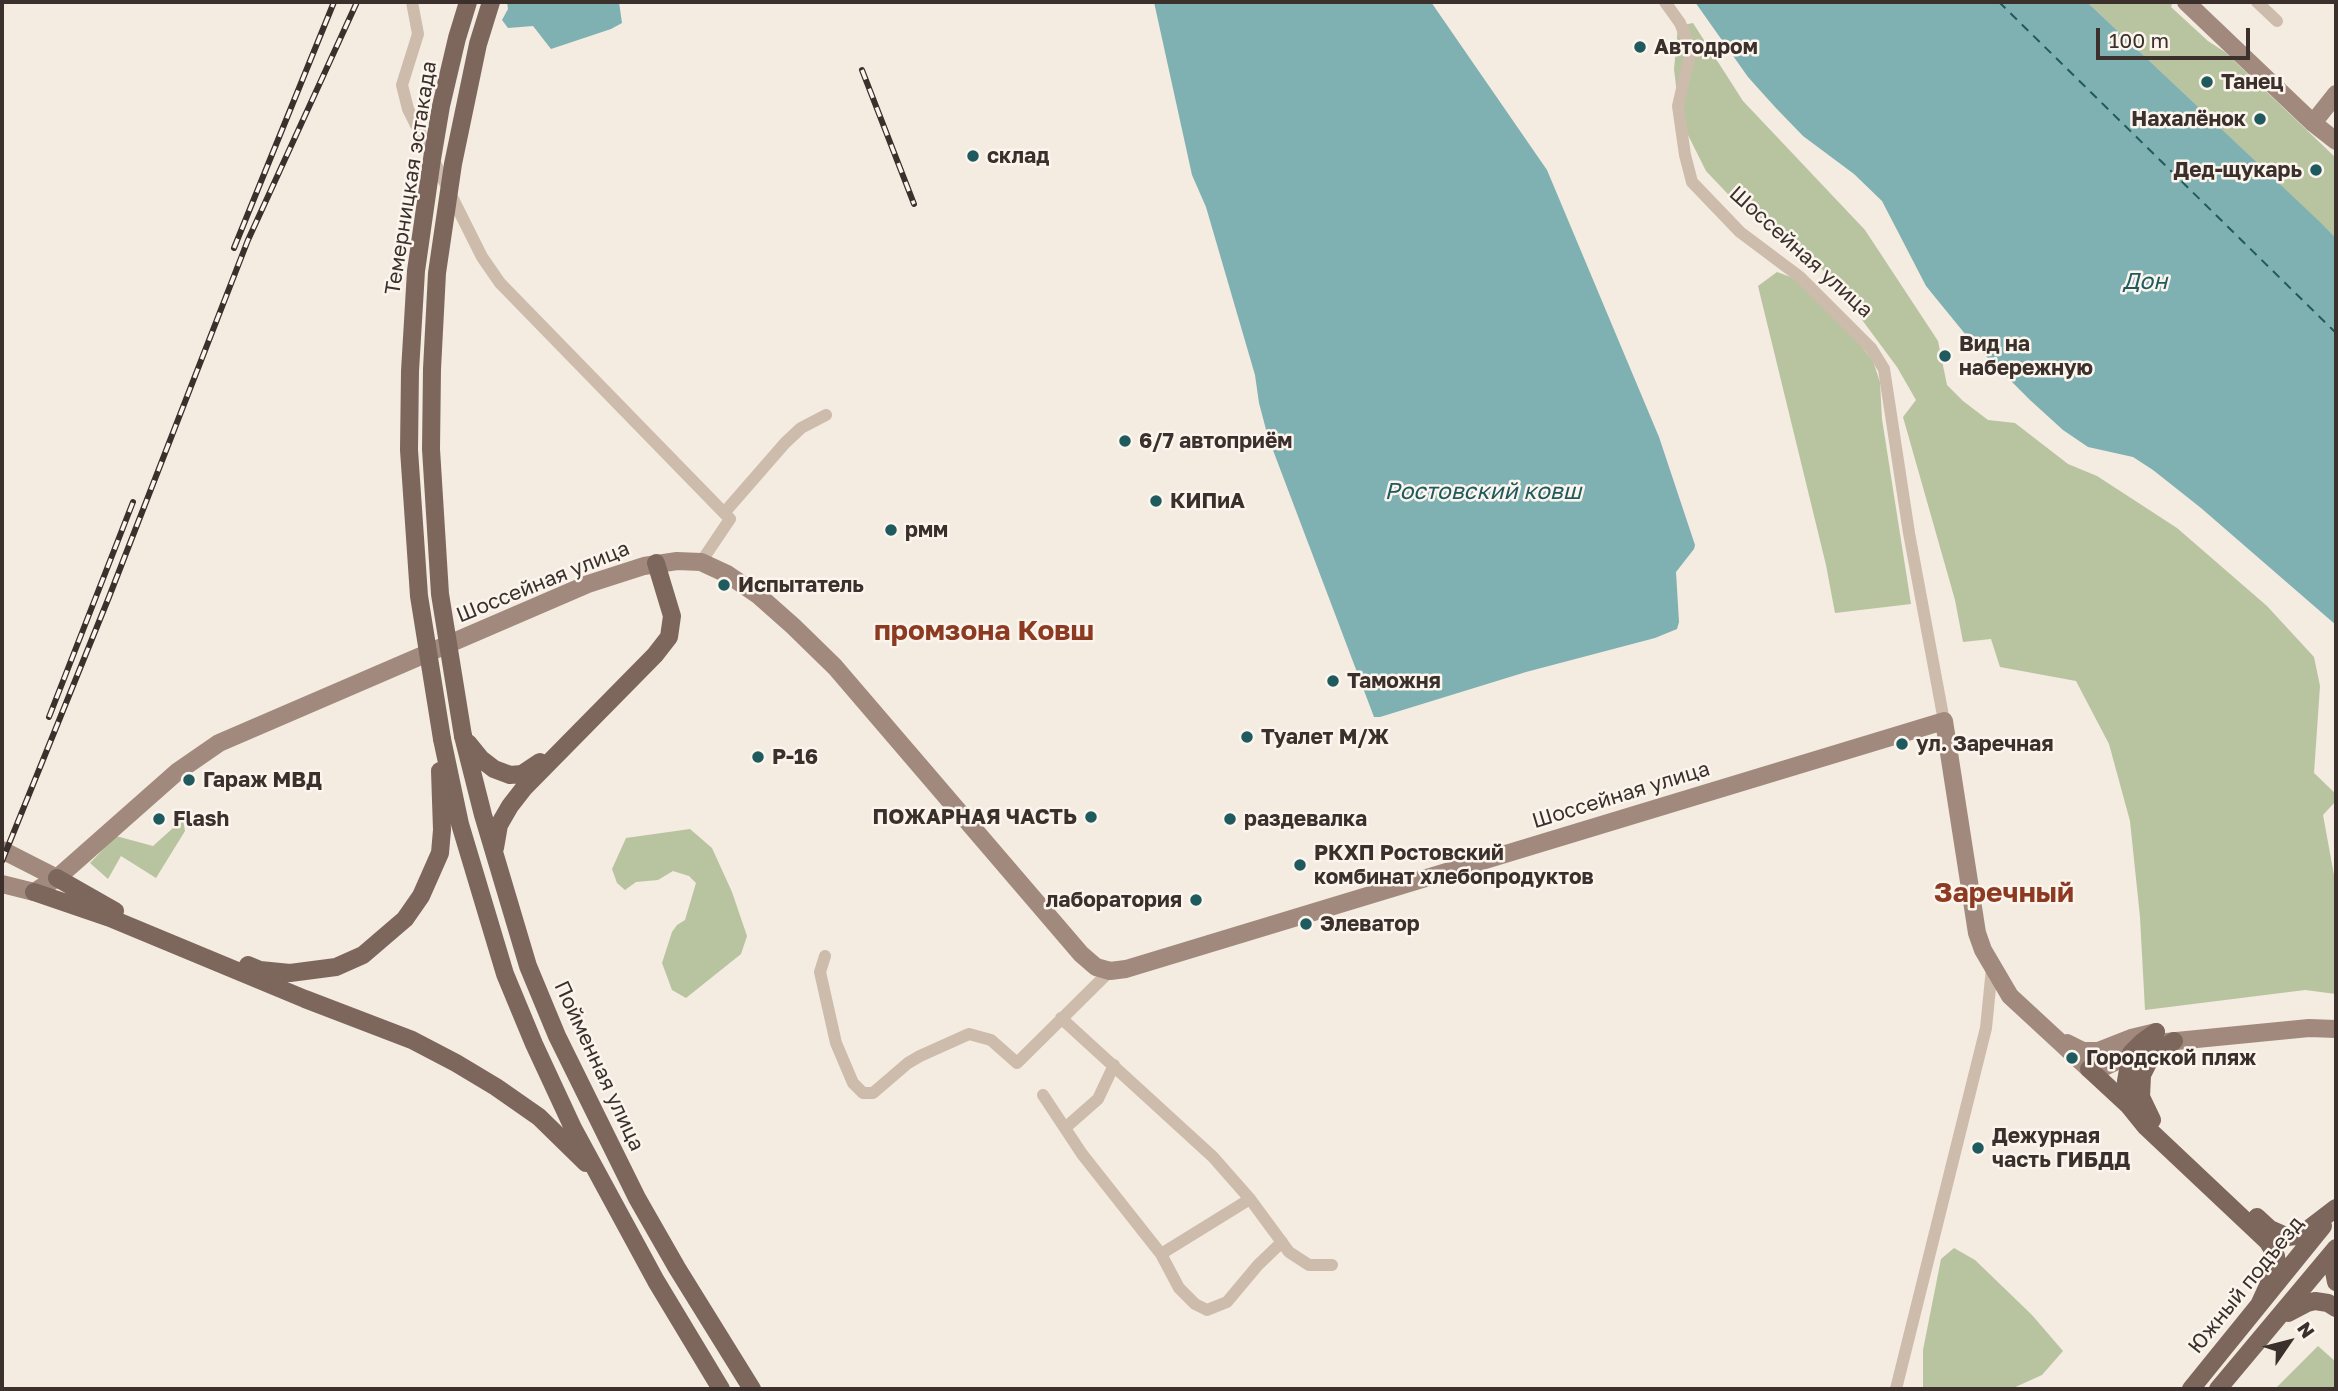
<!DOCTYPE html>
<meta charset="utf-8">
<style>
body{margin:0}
#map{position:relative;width:2338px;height:1391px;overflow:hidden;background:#f4ebe1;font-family:"Golos Text",sans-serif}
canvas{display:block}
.frame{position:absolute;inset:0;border:4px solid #3b302b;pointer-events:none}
.north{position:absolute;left:2254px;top:1307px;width:70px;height:70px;-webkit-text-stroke:5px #fbf5ee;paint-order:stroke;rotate:55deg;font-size:19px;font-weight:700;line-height:28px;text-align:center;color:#3b302b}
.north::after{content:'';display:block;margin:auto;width:24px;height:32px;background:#3b302b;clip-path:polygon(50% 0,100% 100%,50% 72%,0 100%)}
.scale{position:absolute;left:2096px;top:28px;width:154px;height:32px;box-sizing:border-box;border:4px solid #3b302b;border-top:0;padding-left:9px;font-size:21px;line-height:24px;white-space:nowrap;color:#3b302b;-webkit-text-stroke:5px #fbf5ee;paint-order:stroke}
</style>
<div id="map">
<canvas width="2338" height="1391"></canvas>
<div class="frame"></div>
<div class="north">N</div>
<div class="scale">100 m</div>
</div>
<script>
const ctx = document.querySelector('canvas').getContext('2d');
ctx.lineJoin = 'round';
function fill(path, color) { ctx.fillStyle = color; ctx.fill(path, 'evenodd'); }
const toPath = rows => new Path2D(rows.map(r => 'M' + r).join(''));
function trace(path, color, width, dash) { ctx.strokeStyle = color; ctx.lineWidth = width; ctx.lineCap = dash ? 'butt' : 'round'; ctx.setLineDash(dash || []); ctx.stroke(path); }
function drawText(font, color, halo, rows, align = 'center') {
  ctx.font = font + ' "Golos Text",sans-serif'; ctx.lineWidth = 5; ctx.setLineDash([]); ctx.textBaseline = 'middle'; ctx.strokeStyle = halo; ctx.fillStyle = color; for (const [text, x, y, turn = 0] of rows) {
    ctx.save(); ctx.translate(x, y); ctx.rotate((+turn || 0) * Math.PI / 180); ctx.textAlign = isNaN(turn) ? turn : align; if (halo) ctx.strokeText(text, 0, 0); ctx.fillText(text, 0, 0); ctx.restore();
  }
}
const green = toPath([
 [2087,2,2169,2,2172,4,2171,7,2208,41,2225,52,2336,158,2336,238],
 [1693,23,1743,101,1865,230,1938,341,1947,385,1963,401,1988,420,2015,423,2068,464,2097,476,2177,528,2267,606,2314,657,2320,686,2314,773,2336,794,2336,801,2323,815,2336,886,2336,994,2305,990,2145,1010,2140,917,2130,821,2109,744,2076,681,2000,667,1991,639,1963,642,1955,600,1903,417,1916,400,1897,367,1828,274,1744,211,1706,171,1680,119,1674,69,1678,26],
 [1777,272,1796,279,1853,335,1873,361,1880,382,1882,419,1911,604,1835,613,1826,565,1758,286],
 [183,819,185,831,156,878,121,856,108,879,90,863,116,836,153,846],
 [690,829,712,848,732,892,747,936,741,954,686,998,672,990,662,963,672,932,677,925,685,920,696,883,689,876,673,871,658,880,636,882,625,890,617,883,612,869,626,838],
 [1954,1248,1975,1260,2032,1315,2063,1351,2042,1375,2011,1389,1923,1389,1923,1350,1941,1259],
 [2318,1346,2336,1362,2336,1389,2275,1389]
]);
const water = toPath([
 [507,2,619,2,622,23,611,29,551,49,533,26,508,28,502,20,508,9],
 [1154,2,1431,2,1547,170,1659,437,1695,545,1694,549,1676,572,1679,622,1677,629,1655,638,1526,672,1380,717,1374,717,1268,437,1259,403,1255,375,1206,207,1192,175],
 [1695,2,2087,2,2321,223,2336,238,2336,625,2201,508,2153,470,2133,457,2088,447,2063,430,2030,400,1970,340,1926,286,1882,201,1854,174,1803,136,1775,107,1748,77]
]);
const ferry = toPath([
 [1999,2,2336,333]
]);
const street = toPath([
 [412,2,418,34,402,85,408,109,482,257,500,283,730,519,701,562],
 [1665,2,1680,23,1691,50,1678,106,1685,155,1692,182,1740,232,1800,277,1871,348,1884,369,1909,533,1944,721],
 [2257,2,2277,21],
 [724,513,785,443,801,428,826,415],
 [825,956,820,972,836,1043,853,1083,863,1093,873,1093,908,1063,920,1056,969,1034,991,1040,1017,1063,1110,971],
 [1061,1018,1213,1157,1250,1199,1289,1252,1309,1265,1332,1265],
 [1043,1095,1082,1154,1161,1254,1179,1288,1195,1304,1207,1310,1227,1302,1258,1265,1282,1242],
 [1065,1128,1098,1099,1114,1065],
 [1161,1254,1250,1199],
 [1896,1389,1986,1028,1992,968]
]);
const secondary = toPath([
 [2186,2,2313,123,2336,141],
 [2313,123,2336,94],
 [2,850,57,878],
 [2,884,34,892,57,878,177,772,219,743,588,584,644,566,677,561,701,562,727,574,758,595,793,626,835,667,1081,954,1096,967,1110,971,1126,969,1944,721,1977,933,1983,950,2010,996,2089,1069,2104,1067,2156,1043,2309,1028,2336,1029],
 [2067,1043,2083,1051,2098,1051,2131,1038,2156,1032]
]);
const primary = toPath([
 [463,736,483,815,528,966,557,1036,637,1198,677,1268,752,1389],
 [442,739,460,824,505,974,534,1044,573,1128,656,1281,721,1389],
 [468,743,481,759,494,769,510,775,522,774,540,762],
 [495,848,499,825,510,806,524,788,655,655,669,637,672,616,656,563],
 [57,878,115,911],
 [34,892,110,918,305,999,412,1040,456,1063,496,1087,539,1117,586,1163],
 [248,965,260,970,290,973,336,967,363,955,405,919,421,896,440,853,442,830,440,771],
 [2089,1069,2129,1106,2146,1127,2268,1242,2276,1256,2277,1266,2259,1305],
 [2129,1106,2126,1081,2131,1053,2142,1042,2156,1032],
 [2152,1120,2141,1097,2142,1075,2148,1063,2156,1052,2174,1041],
 [2257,1217,2270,1229,2288,1237,2295,1236,2302,1234,2336,1208],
 [2336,1256,2333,1266,2336,1282],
 [2288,1313,2307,1303,2315,1301,2328,1303,2336,1308],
 [2191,1389,2323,1226],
 [2218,1389,2336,1248]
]);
const rail = toPath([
 [862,70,914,204],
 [234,248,334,2],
 [49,717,133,502],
 [2,861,109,597,248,240,357,2]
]);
const primaryBridge = toPath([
 [463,736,440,594,431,449,432,369,437,273,453,164,478,44,491,2],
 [442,739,419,596,409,450,410,371,416,271,432,159,441,106,457,38,468,2]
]);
const markers = [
 [1640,47,7,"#1f5a5e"],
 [2207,82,7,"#1f5a5e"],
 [2260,119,7,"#1f5a5e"],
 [973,156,7,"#1f5a5e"],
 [2316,170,7,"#1f5a5e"],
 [1945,356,7,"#1f5a5e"],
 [1125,441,7,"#1f5a5e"],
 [1156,501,7,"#1f5a5e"],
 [891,530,7,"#1f5a5e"],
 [724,585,7,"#1f5a5e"],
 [1333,681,7,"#1f5a5e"],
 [1247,737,7,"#1f5a5e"],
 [1902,744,7,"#1f5a5e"],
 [758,757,7,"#1f5a5e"],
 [189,780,7,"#1f5a5e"],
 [1091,817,7,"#1f5a5e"],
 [159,819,7,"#1f5a5e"],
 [1230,819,7,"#1f5a5e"],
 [1300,865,7,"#1f5a5e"],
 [1196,900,7,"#1f5a5e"],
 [1306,924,7,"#1f5a5e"],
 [2072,1058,7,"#1f5a5e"],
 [1978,1148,7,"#1f5a5e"]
];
const poiNames = [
 ["Автодром",1654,47],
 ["Танец",2221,82],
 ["Нахалёнок",2246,119,"right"],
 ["склад",987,156],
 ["Дед-щукарь",2302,170,"right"],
 ["Вид на",1959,344],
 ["набережную",1959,368],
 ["6/7 автоприём",1139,441],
 ["КИПиА",1170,501],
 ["рмм",905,530],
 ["Испытатель",738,585],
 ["Таможня",1347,681],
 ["Туалет М/Ж",1261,737],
 ["ул. Заречная",1916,744],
 ["Р-16",772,757],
 ["Гараж МВД",203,780],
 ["ПОЖАРНАЯ ЧАСТЬ",1077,817,"right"],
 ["Flash",173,819],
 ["раздевалка",1244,819],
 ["РКХП Ростовский",1314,853],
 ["комбинат хлебопродуктов",1314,877],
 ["лаборатория",1182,900,"right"],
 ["Элеватор",1320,924],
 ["Городской пляж",2086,1058],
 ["Дежурная",1992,1136],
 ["часть ГИБДД",1992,1160]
];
const streetNames = [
 ["Темерницкая эстакада",411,178,-81],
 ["Шоссейная улица",1801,252,42],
 ["Шоссейная улица",543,582,-22],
 ["Шоссейная улица",1621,795,-17],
 ["Пойменная улица",599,1066,65],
 ["Южный подъезд",2246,1285,-51]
];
const waterNames = [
 ["Дон",2145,282],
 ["Ростовский ковш",1483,492]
];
const districtNames = [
 ["промзона Ковш",984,631],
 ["Заречный",2004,893]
];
fill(green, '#b8c4a0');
fill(water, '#7fb0b2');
trace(ferry, '#1f5a5e', 2, [9, 7]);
trace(street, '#cdbbac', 12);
trace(secondary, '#a18a7d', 18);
trace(primary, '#7d675c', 18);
trace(rail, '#3b302b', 6);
trace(rail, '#fbf5ee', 3.5, [10]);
trace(primaryBridge, '#7d675c', 18);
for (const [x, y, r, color] of markers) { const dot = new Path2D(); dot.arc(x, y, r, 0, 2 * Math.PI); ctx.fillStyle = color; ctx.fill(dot); trace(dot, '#fbf5ee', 2.5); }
drawText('bold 21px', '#3b302b', '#fbf5ee', poiNames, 'left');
drawText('21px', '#3b302b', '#fbf5ee', streetNames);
drawText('italic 23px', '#1f5a5e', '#fbf5ee', waterNames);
drawText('bold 28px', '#8c3b22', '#fbf5ee', districtNames);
</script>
